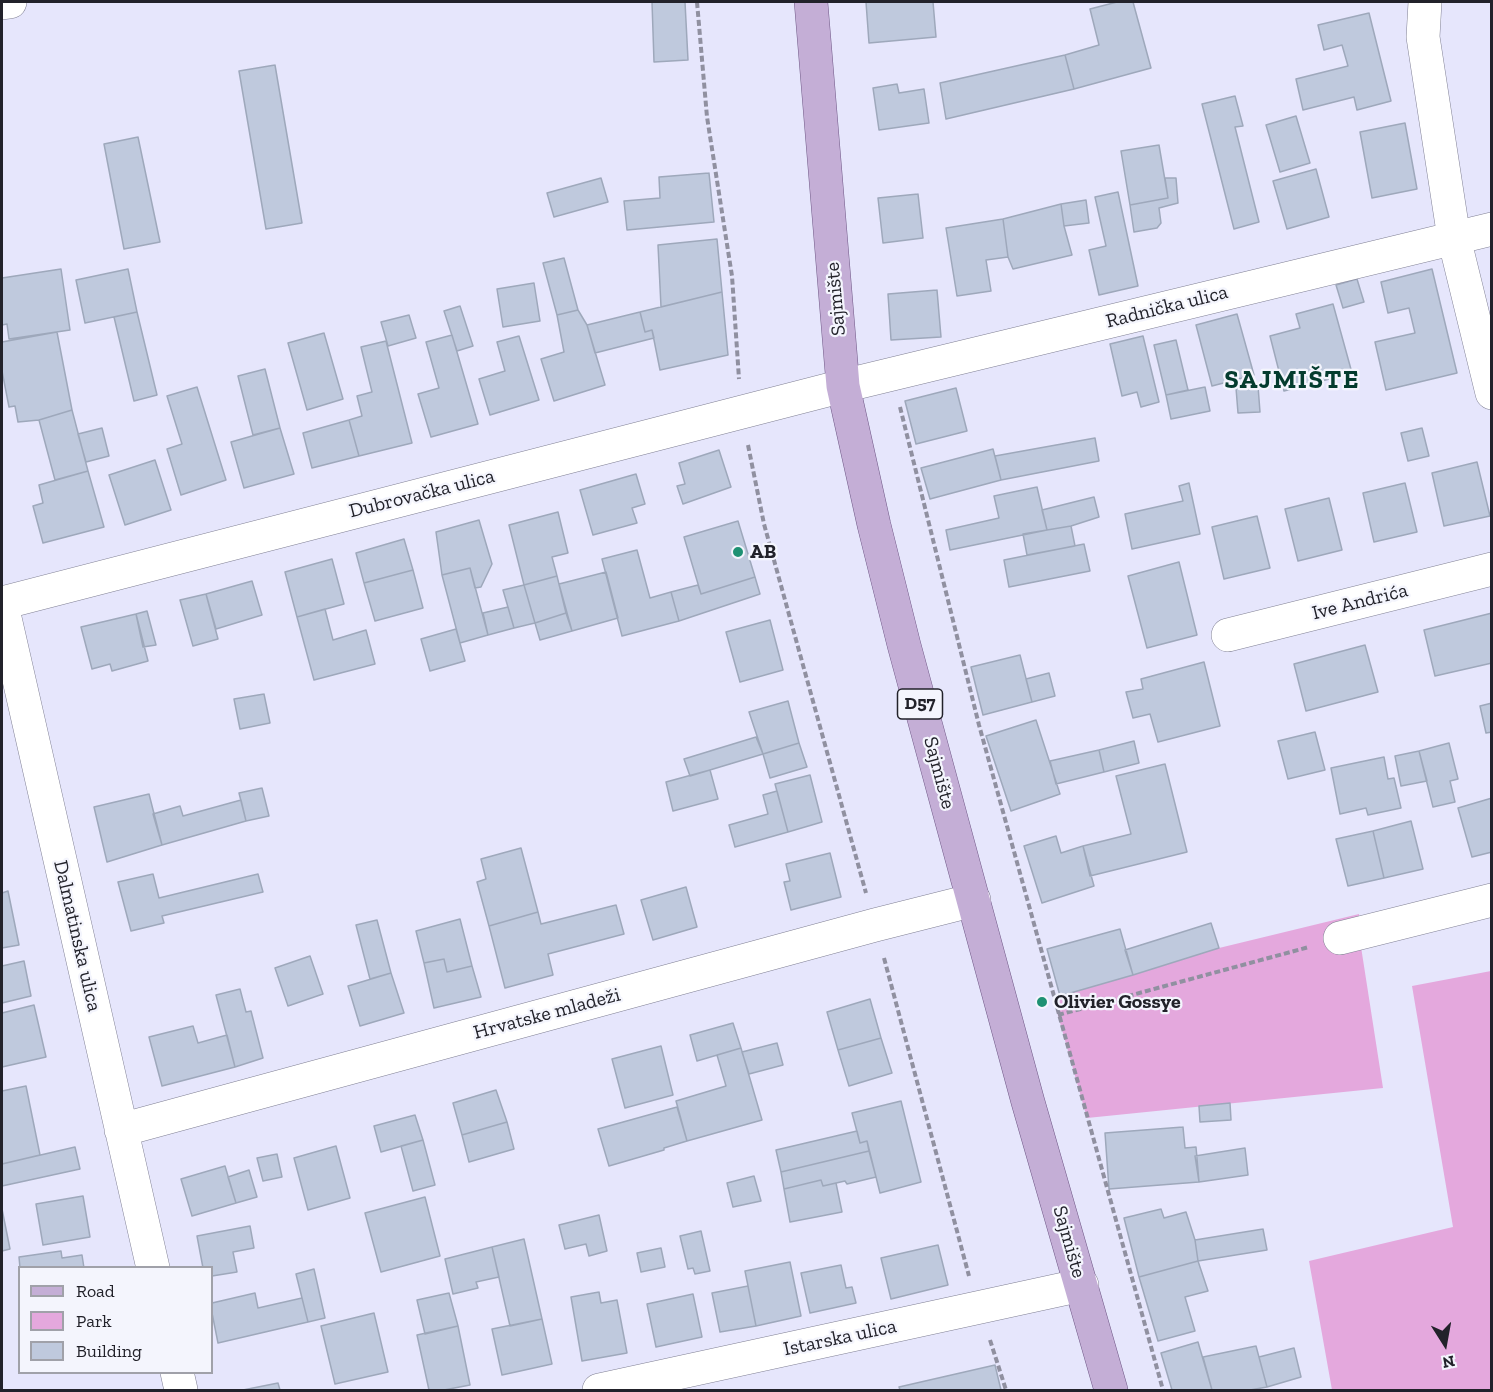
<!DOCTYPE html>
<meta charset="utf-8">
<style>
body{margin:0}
#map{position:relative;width:1493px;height:1392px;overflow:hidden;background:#e6e6fc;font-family:"Zilla Slab",serif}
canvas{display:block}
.frame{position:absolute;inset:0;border:3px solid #22222a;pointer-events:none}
.legend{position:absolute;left:18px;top:1266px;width:195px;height:108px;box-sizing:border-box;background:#f4f5fd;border:2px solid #a0a1a9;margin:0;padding:8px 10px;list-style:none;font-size:18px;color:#22222a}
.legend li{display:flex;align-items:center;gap:12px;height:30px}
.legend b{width:30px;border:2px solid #a0a1a9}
.north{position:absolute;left:1415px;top:1314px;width:60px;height:60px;-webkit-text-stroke:4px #f4f5fd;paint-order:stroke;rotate:169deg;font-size:16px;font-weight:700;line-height:24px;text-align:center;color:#22222a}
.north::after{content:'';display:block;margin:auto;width:21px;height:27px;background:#22222a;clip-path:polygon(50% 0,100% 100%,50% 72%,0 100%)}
</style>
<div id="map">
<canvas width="1493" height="1392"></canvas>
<div class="frame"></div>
<ul class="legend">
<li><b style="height:8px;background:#c4aed6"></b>Road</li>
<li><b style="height:16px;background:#e4a8dd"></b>Park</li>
<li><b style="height:16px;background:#bfc9dd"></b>Building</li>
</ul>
<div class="north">N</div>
</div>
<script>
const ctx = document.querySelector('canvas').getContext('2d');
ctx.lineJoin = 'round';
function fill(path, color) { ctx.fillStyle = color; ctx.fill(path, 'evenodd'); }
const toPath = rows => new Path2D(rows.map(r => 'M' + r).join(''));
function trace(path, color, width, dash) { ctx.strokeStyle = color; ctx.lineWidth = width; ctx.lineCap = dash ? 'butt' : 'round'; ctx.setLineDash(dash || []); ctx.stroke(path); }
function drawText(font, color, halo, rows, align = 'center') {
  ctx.font = font + ' "Zilla Slab",serif'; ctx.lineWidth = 4.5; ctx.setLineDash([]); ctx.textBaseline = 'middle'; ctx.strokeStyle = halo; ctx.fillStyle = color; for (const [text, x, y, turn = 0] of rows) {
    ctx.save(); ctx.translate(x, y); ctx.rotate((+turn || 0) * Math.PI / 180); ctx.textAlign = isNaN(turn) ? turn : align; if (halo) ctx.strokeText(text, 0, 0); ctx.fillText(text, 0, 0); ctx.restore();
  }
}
const green = toPath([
 [1359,914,1359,934,1383,1088,1087,1118,1053,998,1219,948],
 [1491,971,1491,1390,1332,1390,1309,1261,1453,1227,1412,986]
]);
const building = toPath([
 [652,2,685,2,688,60,654,62,652,2],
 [866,2,933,2,936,37,869,43,866,2],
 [1117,2,1133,2,1151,68,1074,89,1065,55,1099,45,1090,9,1117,2],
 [1369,13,1391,101,1357,110,1354,97,1303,110,1296,79,1348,66,1342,45,1324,50,1318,25,1369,13],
 [1065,55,1074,89,946,119,940,83,1065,55],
 [275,65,302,223,266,229,239,71,275,65],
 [897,84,899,93,924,89,929,123,879,130,873,88,897,84],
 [1235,96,1243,126,1235,127,1259,222,1234,229,1202,104,1235,96],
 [1296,116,1310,163,1280,172,1266,125,1296,116],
 [1405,123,1417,189,1372,198,1360,132,1405,123],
 [138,137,160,242,124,249,104,144,138,137],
 [1159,145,1168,198,1130,205,1121,151,1159,145],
 [1316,169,1329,217,1287,229,1273,181,1316,169],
 [709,173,714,222,627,230,624,201,660,198,659,177,709,173],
 [601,178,608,202,554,217,547,193,601,178],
 [1165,178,1176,178,1178,203,1159,208,1161,223,1157,228,1134,232,1130,205,1168,198,1165,178],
 [1118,192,1138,286,1099,295,1089,250,1106,246,1095,197,1118,192],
 [918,194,923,238,883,243,878,198,918,194],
 [1086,200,1089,223,1064,226,1061,204,1086,200],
 [1061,204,1064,226,1072,255,1013,269,1008,257,1003,219,1061,204],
 [1003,219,1008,257,986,260,991,291,957,296,946,228,1003,219],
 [717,239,722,292,661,307,658,245,717,239],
 [564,258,578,310,557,315,543,263,564,258],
 [61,269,70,330,9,339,7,324,2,325,2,278,61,269],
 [128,269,137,312,85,323,76,280,128,269],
 [1432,269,1457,373,1386,390,1375,342,1415,333,1409,308,1388,313,1381,282,1432,269],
 [1357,279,1364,302,1343,308,1336,285,1357,279],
 [534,283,540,321,503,327,497,289,534,283],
 [937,290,941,337,891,340,888,294,937,290],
 [722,292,728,355,660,370,652,330,645,332,640,312,722,292],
 [1333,304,1352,373,1284,391,1270,336,1300,328,1296,314,1333,304],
 [460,306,473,346,457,351,444,311,460,306],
 [578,310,587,325,605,385,554,401,541,359,564,352,557,315,578,310],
 [137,312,157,395,134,401,114,317,137,312],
 [640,312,645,332,652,330,654,338,595,353,587,325,640,312],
 [1237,314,1254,375,1212,386,1196,325,1237,314],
 [409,315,416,338,388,346,381,322,409,315],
 [57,332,72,410,39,420,18,422,15,406,9,407,2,371,2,342,57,332],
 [324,333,343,399,307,410,288,343,324,333],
 [452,335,478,424,431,437,418,394,439,388,426,342,452,335],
 [519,336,539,400,490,415,479,379,505,371,497,342,519,336],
 [1143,336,1159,402,1141,407,1137,392,1122,396,1110,344,1143,336],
 [1176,340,1188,390,1166,395,1154,345,1176,340],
 [386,341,412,443,359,456,349,420,362,416,357,396,372,392,361,347,386,341],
 [265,369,280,428,253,435,238,376,265,369],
 [1258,386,1260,412,1238,413,1236,388,1258,386],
 [197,387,226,480,181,495,167,449,182,444,167,396,197,387],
 [1205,387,1210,411,1171,419,1166,395,1205,387],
 [956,388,967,431,916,444,905,401,956,388],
 [72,410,88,471,55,480,39,420,72,410],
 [349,420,359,456,312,468,303,433,349,420],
 [102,428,109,456,86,462,78,434,102,428],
 [280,428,294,474,244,488,231,442,280,428],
 [1422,428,1429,456,1408,461,1401,433,1422,428],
 [1095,438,1099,461,1001,480,995,456,1095,438],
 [993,449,1001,480,930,499,921,468,993,449],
 [719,450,731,487,683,504,677,486,685,484,679,463,719,450],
 [155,460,171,510,125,525,109,475,155,460],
 [1477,462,1490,516,1444,526,1432,473,1477,462],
 [88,471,104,527,43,543,33,506,43,503,39,485,88,471],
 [636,474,645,504,632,508,637,523,593,535,580,490,636,474],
 [1189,483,1200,534,1132,549,1125,514,1183,501,1179,486,1189,483],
 [1405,483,1417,532,1374,542,1363,493,1405,483],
 [1037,487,1047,530,950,550,946,530,999,518,994,496,1037,487],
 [1094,497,1099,517,1071,526,1047,530,1042,510,1094,497],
 [1329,498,1342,550,1298,561,1285,509,1329,498],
 [558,512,568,553,552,557,557,576,524,585,509,525,558,512],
 [1257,516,1270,568,1224,579,1212,527,1257,516],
 [479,520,492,564,481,587,475,588,470,568,442,575,436,532,479,520],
 [738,521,755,577,701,594,684,537,738,521],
 [1071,526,1075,546,1027,555,1023,534,1071,526],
 [404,539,413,570,364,583,356,553,404,539],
 [1084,544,1090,571,1009,587,1004,560,1084,544],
 [637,550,650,598,671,592,679,621,622,636,602,559,637,550],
 [332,559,344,604,297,617,285,572,332,559],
 [1179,562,1197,635,1147,648,1128,576,1179,562],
 [470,568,488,635,460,643,442,575,470,568],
 [413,570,423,608,375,621,364,583,413,570],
 [606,572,618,618,572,631,559,584,606,572],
 [557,576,566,613,535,623,524,585,557,576],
 [755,577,760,594,679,621,671,592,698,585,701,594,755,577],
 [252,581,262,615,216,629,206,594,252,581],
 [524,585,535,623,514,628,503,590,524,585],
 [206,594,218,639,193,646,180,600,206,594],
 [508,607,514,628,488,635,483,613,508,607],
 [325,609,333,640,366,630,375,664,314,680,297,617,325,609],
 [147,611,156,645,143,647,136,614,147,611],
 [566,613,572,631,540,640,535,623,566,613],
 [1492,613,1492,663,1435,676,1424,630,1492,613],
 [136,614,148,661,112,671,110,664,92,669,81,627,136,614],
 [770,620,783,670,740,682,726,632,770,620],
 [456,629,465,661,430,671,421,639,456,629],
 [1365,645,1378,692,1306,711,1294,664,1365,645],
 [1020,655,1032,702,983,715,971,667,1020,655],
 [1204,662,1220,726,1158,742,1150,714,1133,718,1126,692,1143,689,1141,679,1204,662],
 [1049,673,1055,696,1032,702,1026,679,1049,673],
 [264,694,270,723,240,729,234,699,264,694],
 [788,701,799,743,763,754,749,712,788,701],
 [1492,703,1492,732,1486,733,1480,706,1492,703],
 [1036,720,1060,794,1011,811,986,736,1036,720],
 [1315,732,1325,770,1288,779,1278,741,1315,732],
 [756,737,763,754,690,776,684,759,756,737],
 [1134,741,1139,763,1104,772,1099,750,1134,741],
 [799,743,807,767,770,778,763,754,799,743],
 [1449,743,1458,779,1450,781,1455,802,1433,807,1419,751,1449,743],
 [1099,750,1104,772,1056,784,1050,761,1099,750],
 [1419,751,1427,781,1401,786,1395,756,1419,751],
 [1384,757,1388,779,1394,778,1401,808,1368,815,1366,808,1340,814,1331,768,1384,757],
 [1165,764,1187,852,1090,876,1083,846,1131,834,1116,776,1165,764],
 [710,770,718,799,673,811,666,782,710,770],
 [810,775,822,822,788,832,775,784,810,775],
 [262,788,269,816,246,821,239,793,262,788],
 [777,791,788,832,735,847,729,825,768,814,763,795,777,791],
 [149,794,162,845,107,862,94,807,149,794],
 [1492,798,1492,852,1472,857,1458,808,1492,798],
 [241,800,246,821,162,845,153,814,180,806,183,816,241,800],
 [1411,821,1423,869,1384,878,1373,831,1411,821],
 [1373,831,1384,878,1348,886,1336,839,1373,831],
 [1056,836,1061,853,1083,846,1094,886,1042,903,1024,846,1056,836],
 [521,848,538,912,489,926,477,882,486,879,481,859,521,848],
 [830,853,841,897,791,910,784,882,790,881,786,864,830,853],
 [153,874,159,898,258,874,263,892,162,916,164,923,131,931,118,882,153,874],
 [686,887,697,927,653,940,641,900,686,887],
 [8,891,19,945,2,948,2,893,8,891],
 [616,905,624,934,548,954,553,975,505,988,489,926,538,912,541,924,616,905],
 [460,919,472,966,447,972,444,959,424,963,416,931,460,919],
 [377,920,391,973,370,979,356,925,377,920],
 [1211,923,1219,948,1133,975,1125,950,1211,923],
 [1120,929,1133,975,1060,996,1047,949,1120,929],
 [310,956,323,994,288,1006,275,968,310,956],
 [444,959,447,972,472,966,481,997,434,1008,424,963,444,959],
 [24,961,31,996,2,1003,2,966,24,961],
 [391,973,404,1013,360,1026,348,986,391,973],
 [240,989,246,1012,251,1011,263,1058,235,1067,216,995,240,989],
 [870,999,881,1038,838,1050,827,1012,870,999],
 [34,1005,46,1057,2,1067,2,1013,34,1005],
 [733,1023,741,1048,697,1061,690,1035,733,1023],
 [193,1026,198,1043,227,1035,235,1067,162,1086,149,1037,193,1026],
 [881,1038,892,1073,849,1086,838,1050,881,1038],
 [777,1043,783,1065,749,1074,742,1052,777,1043],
 [661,1046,673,1095,625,1108,612,1059,661,1046],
 [741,1048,762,1120,687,1141,676,1101,726,1086,717,1055,741,1048],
 [26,1086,40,1155,2,1164,2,1091,26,1086],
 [496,1090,507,1122,462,1135,453,1103,496,1090],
 [901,1101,921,1182,880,1193,867,1141,860,1143,852,1113,901,1101],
 [1230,1103,1231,1120,1200,1122,1199,1106,1230,1103],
 [677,1107,687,1141,664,1148,664,1150,609,1166,598,1129,677,1107],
 [415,1115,423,1140,381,1152,374,1126,415,1115],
 [507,1122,514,1149,469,1162,462,1135,507,1122],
 [1183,1127,1185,1148,1196,1147,1199,1182,1109,1189,1105,1133,1183,1127],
 [857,1131,860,1143,867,1141,869,1151,781,1172,776,1150,857,1131],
 [423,1140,435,1185,413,1191,401,1146,423,1140],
 [336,1146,350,1198,308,1210,294,1158,336,1146],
 [75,1147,80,1169,2,1186,2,1164,75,1147],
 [1245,1148,1248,1175,1199,1182,1195,1156,1245,1148],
 [869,1151,876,1177,847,1184,845,1181,823,1186,821,1180,784,1189,781,1172,869,1151],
 [277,1154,282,1177,263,1181,257,1158,277,1154],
 [225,1166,236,1203,192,1216,181,1179,225,1166],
 [249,1170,257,1197,236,1203,228,1177,249,1170],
 [754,1176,761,1201,733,1207,727,1183,754,1176],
 [821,1180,823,1186,836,1183,842,1212,790,1222,784,1189,821,1180],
 [83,1196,90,1237,43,1245,36,1204,83,1196],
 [425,1197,440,1256,381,1272,365,1213,425,1197],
 [2,1209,10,1249,2,1251,2,1209],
 [1161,1209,1164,1218,1186,1212,1195,1240,1198,1261,1139,1277,1124,1218,1161,1209],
 [599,1215,607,1251,589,1256,586,1244,565,1249,559,1225,599,1215],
 [250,1226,254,1248,233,1252,237,1272,212,1276,212,1268,203,1268,197,1236,250,1226],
 [1263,1229,1267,1250,1198,1261,1195,1240,1263,1229],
 [701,1231,710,1271,695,1274,693,1268,688,1269,680,1236,701,1231],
 [524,1239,542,1319,510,1326,492,1247,524,1239],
 [938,1245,948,1285,891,1299,881,1258,938,1245],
 [492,1247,499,1277,476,1282,478,1288,453,1294,445,1259,492,1247],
 [661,1248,665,1267,641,1272,637,1253,661,1248],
 [61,1251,62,1258,82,1255,84,1268,20,1268,19,1257,61,1251],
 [1198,1261,1208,1291,1185,1297,1195,1331,1158,1341,1139,1277,1198,1261],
 [790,1262,801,1316,756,1326,745,1271,790,1262],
 [841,1265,846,1288,852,1287,856,1303,810,1313,801,1273,841,1265],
 [314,1269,325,1318,308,1322,296,1274,314,1269],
 [748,1286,756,1326,720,1332,712,1293,748,1286],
 [599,1292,601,1303,617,1300,627,1353,582,1361,571,1297,599,1292],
 [255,1293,258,1308,302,1298,308,1322,218,1343,212,1313,212,1303,255,1293],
 [449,1293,458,1326,425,1334,417,1300,449,1293],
 [693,1294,702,1337,656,1347,647,1304,693,1294],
 [374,1313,388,1372,335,1384,321,1326,374,1313],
 [542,1319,552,1364,502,1375,492,1329,542,1319],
 [458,1326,470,1385,444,1390,429,1390,417,1335,458,1326],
 [1198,1342,1212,1390,1172,1390,1161,1353,1198,1342],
 [1256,1346,1267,1387,1250,1390,1212,1390,1203,1357,1256,1346],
 [1294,1348,1301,1377,1267,1387,1259,1357,1294,1348],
 [995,1365,1001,1390,900,1390,899,1387,995,1365],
 [278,1383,280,1390,243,1390,278,1383]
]);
const path = toPath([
 [697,2,707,117,732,276,739,379],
 [900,407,979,725,1163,1390],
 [748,445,764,524,866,893],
 [884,958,969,1276],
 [1058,1015,1309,947],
 [990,1340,1006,1390]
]);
const minor = toPath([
 [1425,2,1423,37,1454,238,1492,393],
 [2,3,10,2],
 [2,603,843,386,1492,229],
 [2,605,153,1268],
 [1228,635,1492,569],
 [1340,938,1492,900],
 [121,1130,875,925,974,900],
 [177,1372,181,1390],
 [599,1390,1082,1285]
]);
const major = toPath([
 [811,2,843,386,874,525,904,645,1028,1102,1111,1390]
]);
const markers = [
 [738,552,6,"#1e9173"],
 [1042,1002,6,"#1e9173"]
];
const shields = [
 [920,704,45]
];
const shieldNames = [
 ["D57",920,704]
];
const streetNames = [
 ["Sajmište",836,299,-95],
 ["Radnička ulica",1167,307,-14],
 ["Dubrovačka ulica",422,494,-14],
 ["Ive Andrića",1360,602,-14],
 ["Sajmište",939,773,75],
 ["Dalmatinska ulica",77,936,77],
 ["Hrvatske mladeži",547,1014,-15],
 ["Sajmište",1069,1242,74],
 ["Istarska ulica",840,1338,-12]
];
const poiNames = [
 ["AB",750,552],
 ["Olivier Gossye",1054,1002]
];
const districtNames = [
 ["SAJMIŠTE",1292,381]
];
fill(green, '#e4a8dd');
fill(building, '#bfc9dd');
trace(building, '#9ea8bb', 1.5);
trace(minor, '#808094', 34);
trace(major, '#715a88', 34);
trace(path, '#9090a0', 4, [6, 3]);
trace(minor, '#fff', 33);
trace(major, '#c4aed6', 33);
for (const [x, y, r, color] of markers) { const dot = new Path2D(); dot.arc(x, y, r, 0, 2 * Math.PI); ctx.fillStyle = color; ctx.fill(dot); trace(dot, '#f4f5fd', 2); }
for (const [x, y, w] of shields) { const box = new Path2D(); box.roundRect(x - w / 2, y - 15, w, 30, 4.5); ctx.fillStyle = '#f4f5fd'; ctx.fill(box); trace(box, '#22222a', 1.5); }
drawText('bold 18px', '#22222a', null, shieldNames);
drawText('20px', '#22222a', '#f4f5fd', streetNames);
drawText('bold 20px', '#22222a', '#f4f5fd', poiNames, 'left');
ctx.letterSpacing = '1.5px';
drawText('bold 26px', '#043c2e', '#f4f5fd', districtNames);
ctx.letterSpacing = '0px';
</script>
